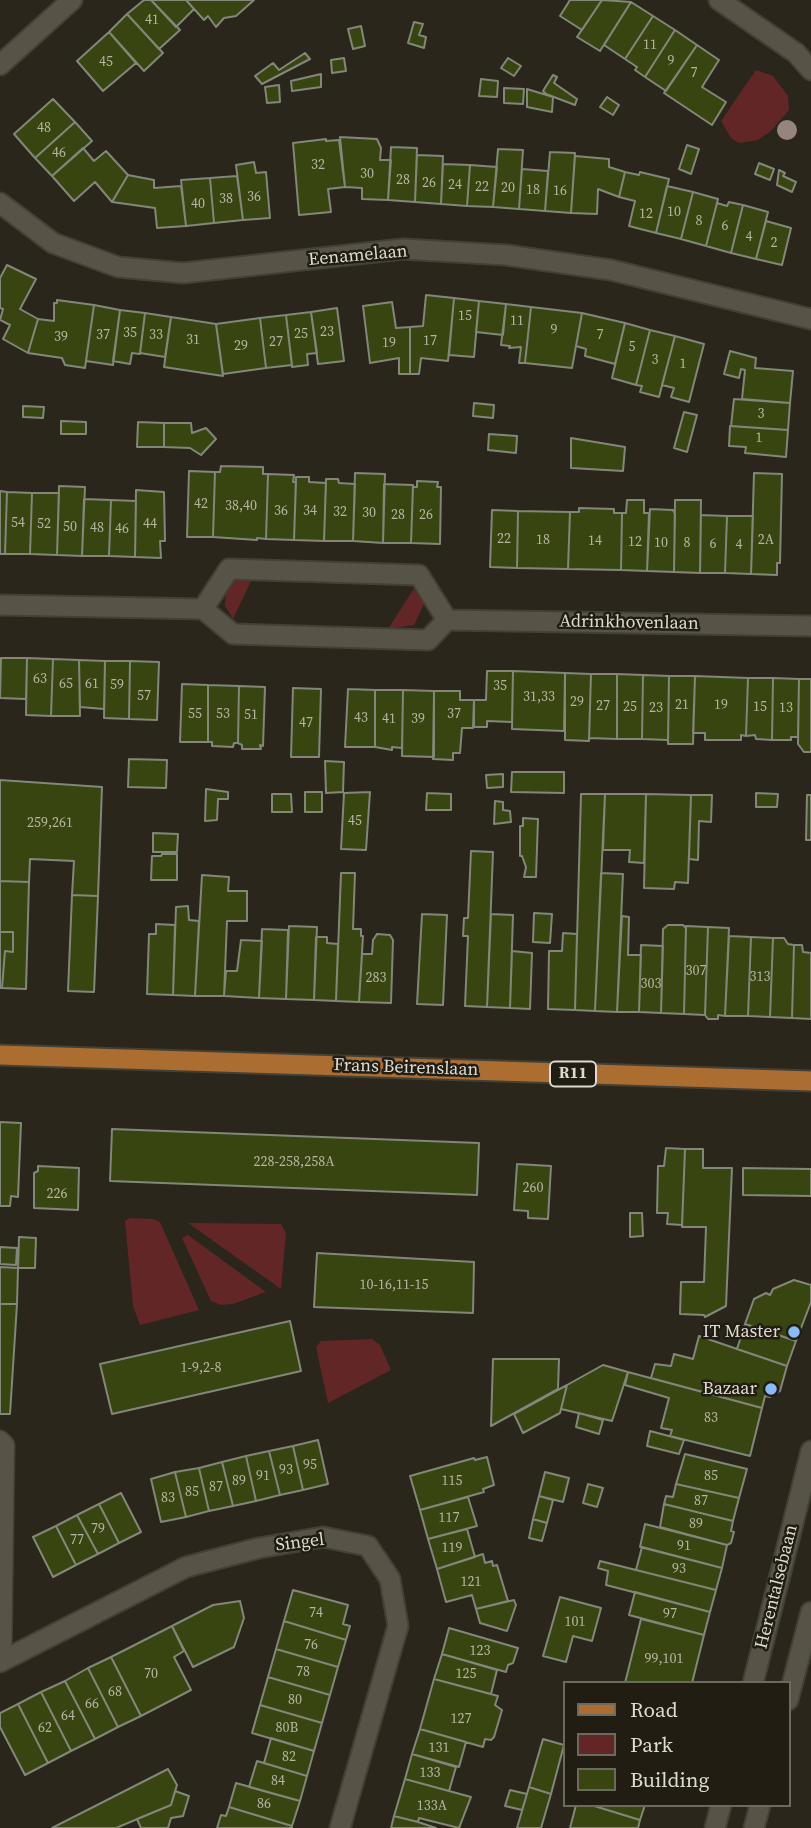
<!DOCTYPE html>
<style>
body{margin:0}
#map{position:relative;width:811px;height:1828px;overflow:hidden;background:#2a261b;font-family:"Source Serif 4",serif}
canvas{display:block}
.legend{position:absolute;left:563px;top:1681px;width:228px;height:126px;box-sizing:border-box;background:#211d12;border:2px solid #6c695f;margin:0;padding:9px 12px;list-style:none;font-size:21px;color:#dddad3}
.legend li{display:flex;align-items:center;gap:14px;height:35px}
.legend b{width:35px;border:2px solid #6c695f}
</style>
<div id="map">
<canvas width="811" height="1828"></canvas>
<ul class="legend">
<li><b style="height:9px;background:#ac6d31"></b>Road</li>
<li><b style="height:19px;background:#622626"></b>Park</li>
<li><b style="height:19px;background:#384511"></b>Building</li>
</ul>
</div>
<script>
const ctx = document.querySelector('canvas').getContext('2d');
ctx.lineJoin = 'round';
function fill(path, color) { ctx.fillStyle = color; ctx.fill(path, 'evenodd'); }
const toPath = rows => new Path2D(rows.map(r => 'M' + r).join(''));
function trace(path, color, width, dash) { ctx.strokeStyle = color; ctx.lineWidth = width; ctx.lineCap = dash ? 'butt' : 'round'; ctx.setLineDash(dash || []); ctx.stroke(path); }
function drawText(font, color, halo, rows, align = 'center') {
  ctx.font = font + ' "Source Serif 4",serif'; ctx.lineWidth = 5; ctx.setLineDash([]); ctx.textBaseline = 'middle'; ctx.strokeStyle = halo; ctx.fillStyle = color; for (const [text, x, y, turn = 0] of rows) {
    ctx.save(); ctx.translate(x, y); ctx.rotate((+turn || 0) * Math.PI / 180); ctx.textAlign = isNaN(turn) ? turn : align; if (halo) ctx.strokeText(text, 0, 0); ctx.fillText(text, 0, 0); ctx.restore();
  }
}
const green = toPath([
 [756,70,773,76,788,96,789,110,771,131,758,140,739,143,731,138,721,121],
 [239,578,252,579,233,619,225,606,226,588],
 [413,590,420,591,425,602,414,625,388,629],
 [130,1218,153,1219,160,1222,199,1310,140,1325,133,1306,125,1221],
 [188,1223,281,1224,286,1233,281,1289],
 [188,1235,266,1292,233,1304,221,1305,211,1301,182,1238],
 [372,1339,380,1345,391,1370,328,1403,316,1347,321,1341]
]);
const building = toPath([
 [144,0,151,0,180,30,159,49,127,14,144,0],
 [151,0,186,0,194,9,176,27,151,0],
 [186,0,254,0,236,16,224,18,216,27,208,16,204,20,186,0],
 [570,0,602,0,582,30,560,16,570,0],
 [602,0,631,2,600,51,577,37,602,0],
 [631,2,653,16,625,59,604,45,631,2],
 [127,14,163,53,144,71,109,32,127,14],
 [653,16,675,30,645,77,635,70,637,67,625,59,653,16],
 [414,22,423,24,419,35,426,37,424,48,408,43,414,22],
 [361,26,365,46,353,49,348,29,361,26],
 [675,30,697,45,666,91,645,77,675,30],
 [109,32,136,63,103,91,77,61,109,32],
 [697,45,719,60,702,87,726,102,712,125,664,93,697,45],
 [305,53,310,59,262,84,255,76,273,63,279,70,305,53],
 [344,58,346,71,332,73,331,60,344,58],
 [508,58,521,66,514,76,501,68,508,58],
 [321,74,321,87,292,91,291,81,321,74],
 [553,75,557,77,554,83,577,99,575,105,546,94,543,91,553,75],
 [481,79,498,81,497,97,479,96,481,79],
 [279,85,280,102,267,103,265,87,279,85],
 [504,88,524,89,523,104,504,103,504,88],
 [527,89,553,97,552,112,527,107,527,89],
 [607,97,619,105,613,115,600,107,607,97],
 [53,99,75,122,35,158,14,134,53,99],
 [75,122,92,141,52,176,35,158,75,122],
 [340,137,377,139,381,148,380,160,391,160,388,200,362,199,362,188,345,187,340,137],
 [326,139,326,141,339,140,345,187,328,189,331,212,299,215,293,143,326,139],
 [687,145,699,149,691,174,679,169,687,145],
 [391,147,417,148,415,202,388,200,391,147],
 [83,148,94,161,106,151,128,175,112,202,95,182,74,201,52,176,83,148],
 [498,149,523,150,519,209,493,207,498,149],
 [550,152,575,153,571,213,545,211,550,152],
 [417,155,443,156,441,204,415,202,417,155],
 [575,156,609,159,609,167,625,172,619,197,598,189,597,214,571,213,575,156],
 [254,162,256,173,266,172,270,218,243,220,236,165,254,162],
 [759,163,774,169,770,180,755,174,759,163],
 [443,164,470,165,467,206,441,204,443,164],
 [470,165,497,167,493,207,467,206,470,165],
 [522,169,548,171,545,211,519,209,522,169],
 [779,170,785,173,783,176,796,182,792,192,777,185,779,170],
 [625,172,639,175,640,172,669,179,656,233,629,226,635,201,619,197,625,172],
 [128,175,154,180,154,188,181,186,186,226,157,228,155,208,112,202,128,175],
 [237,176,243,220,214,223,210,178,237,176],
 [210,178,214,223,186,226,181,180,210,178],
 [667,186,693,192,681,239,656,233,667,186],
 [693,192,718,199,706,246,681,239,693,192],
 [729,202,743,205,731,253,706,246,717,203,727,206,729,202],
 [743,205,768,212,756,259,731,253,743,205],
 [766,221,791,228,782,265,756,259,766,221],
 [7,265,36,279,20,309,38,319,28,353,3,339,10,325,0,320,3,309,0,308,0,278,7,265],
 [426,295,454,298,448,361,421,358,419,374,410,374,410,327,423,326,426,295],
 [454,298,479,301,474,357,449,355,454,298],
 [57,300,94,305,85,368,65,365,62,358,28,353,38,319,54,321,54,303,57,303,57,300],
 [479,301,506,304,503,335,476,332,479,301],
 [392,302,396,328,410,327,410,374,399,374,399,358,370,363,363,306,392,302],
 [506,304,531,307,525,363,519,363,521,347,509,348,510,346,501,345,506,304],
 [94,305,120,310,113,365,86,361,94,305],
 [531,307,582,313,572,368,525,363,531,307],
 [337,308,344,361,318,364,311,312,337,308],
 [120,310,145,313,140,354,132,353,130,364,113,361,120,310],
 [311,312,317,353,307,354,308,365,292,367,286,315,311,312],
 [145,313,171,317,165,357,140,353,145,313],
 [582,313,625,323,615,364,585,356,586,349,576,346,582,313],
 [286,315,292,365,266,368,260,318,286,315],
 [171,317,216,324,223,376,164,367,171,317],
 [260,318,266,368,223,374,216,324,260,318],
 [625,323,650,330,636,385,612,378,625,323],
 [650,330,675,336,659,397,640,392,642,386,636,385,650,330],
 [675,336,704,344,689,402,671,397,674,388,662,385,675,336],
 [730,351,756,358,755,368,793,371,790,403,742,399,745,370,741,369,739,378,724,374,730,351],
 [734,399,790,403,788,430,731,426,734,399],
 [474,403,494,405,493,418,473,416,474,403],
 [23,406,44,407,43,418,23,417,23,406],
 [684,412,697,415,687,452,674,448,684,412],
 [61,421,86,422,86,434,61,434,61,421],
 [138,422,164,423,164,447,137,447,138,422],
 [164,423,191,423,192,433,206,428,216,439,201,455,190,448,164,447,164,423],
 [730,426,788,430,786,457,745,453,746,447,729,446,730,426],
 [489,434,517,436,516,453,488,450,489,434],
 [571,438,625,447,623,471,571,468,571,438],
 [221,466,263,467,263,474,268,474,266,539,257,538,257,540,213,537,215,472,220,472,221,466],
 [189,471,215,472,213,537,187,537,189,471],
 [355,473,385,474,383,543,353,541,355,473],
 [754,473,782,474,780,563,777,563,777,575,751,574,754,473],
 [268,474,294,475,293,482,296,482,294,540,266,539,268,474],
 [296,477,309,477,309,482,326,483,324,541,294,540,296,477],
 [326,479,338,479,339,483,355,484,353,541,324,541,326,479],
 [417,481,438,482,437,487,441,487,440,544,411,543,413,487,417,487,417,481],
 [384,484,413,485,411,543,383,543,384,484],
 [59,486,85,487,82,556,57,555,59,486],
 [136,490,164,492,165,541,160,541,161,558,135,557,136,490],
 [0,491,7,492,5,554,0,554,0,491],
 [7,492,32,493,30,554,5,554,7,492],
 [32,493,59,493,57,555,30,554,32,493],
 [84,499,111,500,109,556,82,556,84,499],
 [111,500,136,501,135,557,109,556,111,500],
 [627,500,644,500,644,513,649,513,647,571,621,570,622,513,626,513,627,500],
 [675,500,701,500,700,573,674,572,675,500],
 [579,508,614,509,614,513,622,513,621,570,568,569,570,512,579,512,579,508],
 [650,509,673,510,675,514,674,572,647,571,650,509],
 [492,510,518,511,517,568,490,567,492,510],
 [518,511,570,512,568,569,517,568,518,511],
 [701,515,727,516,725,573,700,573,701,515],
 [727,516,753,516,751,574,725,573,727,516],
 [1,658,27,658,26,699,0,698,1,658],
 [27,658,53,659,51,716,26,715,27,658],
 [53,659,79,660,80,716,51,716,53,659],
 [79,660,105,661,104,709,80,707,79,660],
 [105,661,130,661,129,719,104,718,105,661],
 [130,661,159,662,157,720,129,719,130,661],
 [487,671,513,671,512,722,487,721,487,727,474,727,474,700,486,700,487,671],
 [513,671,565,673,564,731,512,729,513,671],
 [565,673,591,674,589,741,565,740,565,673],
 [591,674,617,674,617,739,589,738,591,674],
 [617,674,643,675,642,739,617,739,617,674],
 [643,675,669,676,668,740,642,739,643,675],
 [669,676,695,676,693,744,668,744,669,676],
 [695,676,748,678,746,736,741,735,741,740,705,740,705,733,693,733,695,676],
 [748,678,773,678,772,740,756,739,755,735,746,736,748,678],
 [773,678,799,679,798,737,791,737,791,740,772,740,773,678],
 [799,679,811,679,811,752,804,752,798,744,799,679],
 [182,684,208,685,208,742,180,742,182,684],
 [208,685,239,686,238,743,234,743,233,747,212,746,212,742,208,742,208,685],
 [239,686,265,687,263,746,260,745,261,749,242,749,242,745,238,743,239,686],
 [293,688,321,689,319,757,291,757,293,688],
 [348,689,375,690,375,747,345,747,348,689],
 [375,690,403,690,402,748,392,747,392,750,375,747,375,690],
 [403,690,434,691,434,757,402,756,403,690],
 [434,691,460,691,460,700,474,700,473,728,462,728,460,753,453,753,453,760,433,759,434,691],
 [129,759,167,760,166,788,128,787,129,759],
 [325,761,344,762,343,792,326,793,325,761],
 [512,772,564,772,564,793,511,792,512,772],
 [503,774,503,787,487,788,486,775,503,774],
 [0,780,102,787,98,896,72,895,74,861,30,859,29,882,0,881,0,780],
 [206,789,228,792,228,799,218,799,217,820,205,821,206,789],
 [305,792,322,792,322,812,305,812,305,792],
 [370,792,366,850,341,849,344,793,370,792],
 [427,793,451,794,451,810,426,810,427,793],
 [756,793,778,794,777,807,756,807,756,793],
 [272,794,291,794,292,812,272,812,272,794],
 [581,794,605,794,595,1011,575,1010,581,794],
 [605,794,646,794,644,863,629,862,630,850,603,850,605,794],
 [646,794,691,795,688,883,675,882,674,889,644,888,646,794],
 [691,795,712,795,711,822,699,821,698,860,689,859,691,795],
 [807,795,811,795,811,840,806,840,807,795],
 [495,801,503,802,503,810,510,811,511,822,494,824,495,801],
 [523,818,538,819,536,877,524,877,526,867,522,856,520,856,520,826,523,826,523,818],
 [153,833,178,834,177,852,153,852,153,833],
 [471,851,493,852,487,1007,465,1006,468,936,463,936,464,918,468,918,471,851],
 [162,854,177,854,177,880,151,880,152,856,161,856,162,854],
 [341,873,355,873,353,929,361,929,361,936,363,936,359,1002,336,1001,341,873],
 [601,873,623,874,617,1012,595,1011,601,873],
 [202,875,229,877,228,891,247,891,247,921,227,921,224,996,195,996,202,875],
 [0,881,29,882,26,989,2,988,5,951,13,952,13,932,0,932,0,881],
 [72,895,98,896,94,992,68,991,72,895],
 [188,906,189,920,199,921,195,996,173,995,176,907,188,906],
 [534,913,552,914,550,943,533,942,534,913],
 [422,914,447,915,443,1005,417,1004,422,914],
 [491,914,513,915,510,1008,487,1007,491,914],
 [622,916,629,917,628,955,641,955,639,1012,617,1012,622,916],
 [156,924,175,925,173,995,147,994,149,934,156,934,156,924],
 [668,925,683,925,686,928,684,1014,661,1013,663,929,668,925],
 [289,926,317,927,314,1000,286,999,289,926],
 [686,926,708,927,705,1015,684,1014,686,926],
 [708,927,729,928,725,1016,718,1015,718,1019,708,1019,705,1015,708,927],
 [262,929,288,930,286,999,259,998,262,929],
 [0,932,13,932,13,952,5,951,2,988,0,988,0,932],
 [563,933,577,934,575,1010,548,1009,549,951,562,951,563,933],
 [377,934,390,935,393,940,391,1003,359,1002,362,954,372,954,373,940,377,934],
 [729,936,751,937,748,1016,725,1016,729,936],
 [316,937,327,937,327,943,338,944,336,1001,314,1000,316,937],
 [751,937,773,938,770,1017,748,1016,751,937],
 [773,938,784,938,788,944,794,945,792,1018,770,1017,773,938],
 [241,940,262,941,259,998,224,996,226,971,237,971,241,940],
 [641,945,663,946,661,1013,639,1012,641,945],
 [794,945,802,945,803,952,811,953,811,1019,792,1018,794,945],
 [512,951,532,953,530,1009,510,1008,512,951],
 [0,1122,21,1123,18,1197,11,1196,10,1206,0,1206,0,1122],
 [112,1129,479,1143,477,1195,110,1181,112,1129],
 [666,1148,685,1149,682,1225,667,1224,668,1213,657,1213,658,1166,664,1166,666,1148],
 [685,1149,703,1149,703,1168,732,1168,726,1306,705,1317,704,1315,680,1314,681,1282,704,1282,706,1227,682,1227,685,1149],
 [517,1164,551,1166,548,1219,528,1218,528,1211,514,1210,517,1164],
 [38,1166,79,1168,78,1210,34,1208,34,1173,38,1171,38,1166],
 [743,1168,811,1169,811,1196,743,1195,743,1168],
 [630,1213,642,1213,643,1236,630,1237,630,1213],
 [19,1237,36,1238,35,1268,18,1268,19,1237],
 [0,1247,17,1248,16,1265,0,1264,0,1247],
 [317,1253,474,1262,473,1313,314,1307,317,1253],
 [0,1267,18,1268,17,1304,0,1304,0,1267],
 [794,1280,811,1285,811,1302,796,1341,745,1324,754,1299,766,1293,770,1295,773,1289,794,1280],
 [0,1304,17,1304,10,1414,0,1414,0,1304],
 [290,1321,301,1371,112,1414,100,1364,290,1321],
 [745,1324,796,1341,787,1366,737,1349,745,1324],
 [699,1336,787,1366,780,1391,770,1397,765,1396,762,1408,651,1378,655,1364,671,1366,674,1354,693,1359,699,1336],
 [493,1359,559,1359,558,1389,491,1426,493,1359],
 [603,1365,628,1372,612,1421,561,1409,567,1385,603,1365],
 [628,1372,762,1408,750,1456,670,1436,672,1430,661,1428,669,1398,625,1385,628,1372],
 [567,1385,560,1413,523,1433,514,1414,567,1385],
 [579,1413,603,1420,599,1434,576,1427,579,1413],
 [650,1431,684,1440,679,1454,647,1446,650,1431],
 [318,1440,328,1484,303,1490,293,1446,318,1440],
 [293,1446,303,1490,280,1495,269,1451,293,1446],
 [269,1451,280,1495,256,1501,246,1456,269,1451],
 [685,1454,747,1469,739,1498,676,1484,685,1454],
 [246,1456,256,1501,233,1506,222,1462,246,1456],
 [487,1457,494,1485,483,1489,484,1492,420,1510,410,1476,474,1458,475,1460,487,1457],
 [222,1462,233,1506,209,1511,199,1468,222,1462],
 [199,1468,209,1511,186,1517,175,1472,199,1468],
 [175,1472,186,1517,161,1522,151,1479,175,1472],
 [545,1472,569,1478,563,1502,539,1496,545,1472],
 [588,1484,603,1488,597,1507,583,1503,588,1484],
 [676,1484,739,1498,733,1521,664,1504,666,1496,673,1497,676,1484],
 [121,1493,141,1532,119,1543,99,1504,121,1493],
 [539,1496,553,1500,547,1523,533,1519,539,1496],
 [468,1497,477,1526,428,1539,420,1510,468,1497],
 [99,1504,119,1543,98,1554,77,1515,99,1504],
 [664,1504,733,1521,731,1531,734,1532,731,1543,727,1545,660,1527,664,1504],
 [77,1515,98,1554,76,1565,56,1526,77,1515],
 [533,1519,547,1523,542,1541,529,1538,533,1519],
 [645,1524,727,1545,722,1568,640,1547,645,1524],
 [56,1526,76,1565,53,1577,33,1537,56,1526],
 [467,1529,475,1557,437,1569,428,1539,467,1529],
 [642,1547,722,1568,716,1590,636,1570,642,1547],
 [483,1554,485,1563,492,1561,493,1566,497,1565,508,1601,476,1609,472,1595,446,1602,437,1569,483,1554],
 [600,1561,716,1590,710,1612,606,1585,608,1571,598,1568,600,1561],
 [293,1590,348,1605,343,1624,350,1626,346,1640,284,1621,293,1590],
 [635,1592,710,1612,704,1635,629,1615,635,1592],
 [560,1597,601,1608,592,1641,573,1636,566,1662,543,1656,560,1597],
 [514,1600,516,1605,507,1631,480,1623,476,1609,514,1600],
 [240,1601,244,1618,234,1647,193,1667,172,1626,213,1605,240,1601],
 [641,1619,704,1635,692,1683,625,1683,641,1619],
 [284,1621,346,1640,338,1667,276,1649,284,1621],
 [172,1626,184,1651,174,1657,191,1690,141,1716,111,1657,172,1626],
 [449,1628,518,1648,513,1663,508,1665,506,1672,442,1654,449,1628],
 [276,1649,338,1667,330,1695,268,1677,276,1649],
 [442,1654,497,1670,491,1694,434,1679,442,1654],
 [111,1657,141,1716,118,1727,88,1668,111,1657],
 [88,1668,118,1727,95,1739,65,1681,88,1668],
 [268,1677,330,1695,322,1723,260,1705,268,1677],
 [434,1679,498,1696,495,1705,502,1710,494,1737,491,1740,485,1739,483,1747,420,1729,434,1679],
 [65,1681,95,1739,71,1751,41,1692,65,1681],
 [41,1692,71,1751,48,1763,18,1704,41,1692],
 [18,1704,48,1763,25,1775,0,1727,0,1713,18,1704],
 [260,1705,322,1723,314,1751,252,1733,260,1705],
 [420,1729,466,1742,459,1767,412,1754,420,1729],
 [271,1738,314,1751,307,1776,264,1763,271,1738],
 [543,1739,564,1745,551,1794,529,1787,543,1739],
 [412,1754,456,1767,449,1791,405,1779,412,1754],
 [257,1761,307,1776,300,1801,249,1787,257,1761],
 [168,1769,177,1785,171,1805,116,1828,52,1828,168,1769],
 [405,1779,471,1797,459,1828,419,1818,418,1822,394,1816,405,1779],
 [236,1783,300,1801,292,1826,229,1807,236,1783],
 [529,1787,551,1794,541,1828,517,1828,529,1787],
 [510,1790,527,1794,522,1810,505,1806,510,1790],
 [175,1791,189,1796,183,1816,171,1818,168,1828,141,1828,137,1819,171,1805,175,1791],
 [576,1805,591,1805,640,1820,638,1828,570,1828,576,1805],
 [591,1805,645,1805,640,1820,591,1805],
 [229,1807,292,1826,292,1828,217,1828,221,1815,226,1816,229,1807],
 [394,1816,418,1822,436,1828,391,1828,394,1816]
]);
const service = toPath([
 [0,1440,5,1445,2,1661]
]);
const minor = toPath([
 [719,0,796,53,811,70],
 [0,65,72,0],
 [0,203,53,243,118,267,183,273,403,249,506,255,611,270,811,319],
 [0,605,203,609,233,634,428,640,447,620,811,626],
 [203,609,229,569,419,575,447,620],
 [0,1662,186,1567,259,1548,323,1537,368,1546,390,1579,398,1626,340,1828]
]);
const secondary = toPath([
 [753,1683,811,1451],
 [788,1700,811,1612],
 [715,1828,721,1805],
 [754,1828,760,1805]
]);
const primary = toPath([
 [0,1055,811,1081]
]);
const trees = [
 [787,130]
];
const markers = [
 [794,1332,7,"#88bafc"],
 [771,1389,7,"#88bafc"]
];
const numberNames = [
 ["41",152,20],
 ["11",650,45],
 ["9",671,61],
 ["45",106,62],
 ["7",694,73],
 ["48",44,128],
 ["46",59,153],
 ["32",318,165],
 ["30",367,174],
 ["28",403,180],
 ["26",429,183],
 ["24",455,185],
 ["22",482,187],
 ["20",508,188],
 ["18",533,190],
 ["16",560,191],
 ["36",254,197],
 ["38",226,199],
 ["40",198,204],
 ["10",674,212],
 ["12",646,214],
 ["8",699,221],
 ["6",725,226],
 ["4",749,237],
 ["2",774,243],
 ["15",465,316],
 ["11",517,321],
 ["9",554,330],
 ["23",327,332],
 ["35",130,333],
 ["25",301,334],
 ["37",103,335],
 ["33",156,335],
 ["7",600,335],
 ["39",61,337],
 ["31",193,340],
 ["17",430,341],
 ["27",276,342],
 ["19",389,343],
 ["29",241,346],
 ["5",632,347],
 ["3",655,360],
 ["1",683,364],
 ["3",761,414],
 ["1",759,438],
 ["42",201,504],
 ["38,40",241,506],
 ["36",281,511],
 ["34",310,511],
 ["32",340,512],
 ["30",369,513],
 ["28",398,515],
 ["26",426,515],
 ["54",18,523],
 ["52",44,524],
 ["44",150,524],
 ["50",70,527],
 ["48",97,528],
 ["46",122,529],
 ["22",504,539],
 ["18",543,540],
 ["2A",766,540],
 ["14",595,541],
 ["12",635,542],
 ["10",661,543],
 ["8",687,543],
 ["6",713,544],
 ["4",739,545],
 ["63",40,679],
 ["65",66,684],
 ["61",92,684],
 ["59",117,685],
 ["35",500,686],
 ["57",144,696],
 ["31,33",539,697],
 ["29",577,702],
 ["21",682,705],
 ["19",721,705],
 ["27",603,706],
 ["25",630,707],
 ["15",760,707],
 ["23",656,708],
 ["13",786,708],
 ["55",195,714],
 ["53",223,714],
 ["37",454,714],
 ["51",251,715],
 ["43",361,718],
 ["41",389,719],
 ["39",418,719],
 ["47",306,723],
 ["45",355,821],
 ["259,261",50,823],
 ["307",696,971],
 ["313",760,977],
 ["283",376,978],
 ["303",651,984],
 ["228-258,258A",294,1162],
 ["260",533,1188],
 ["226",57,1194],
 ["10-16,11-15",394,1285],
 ["1-9,2-8",201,1368],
 ["83",711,1418],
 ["95",310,1465],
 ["93",286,1470],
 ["91",263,1476],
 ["85",711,1476],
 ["89",239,1481],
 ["115",452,1481],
 ["87",216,1487],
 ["85",192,1492],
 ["83",168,1498],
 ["87",701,1501],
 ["117",449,1518],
 ["89",696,1524],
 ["79",98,1529],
 ["77",77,1540],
 ["91",684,1546],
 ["119",452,1548],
 ["93",679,1569],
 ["121",471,1582],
 ["74",316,1613],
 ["97",670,1614],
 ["101",575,1622],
 ["76",311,1645],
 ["123",480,1651],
 ["99,101",664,1659],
 ["78",303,1672],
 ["70",151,1674],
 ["125",466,1674],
 ["68",115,1692],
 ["80",295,1700],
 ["66",92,1704],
 ["64",68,1716],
 ["127",461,1719],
 ["62",45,1728],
 ["80B",287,1728],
 ["131",439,1748],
 ["82",289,1757],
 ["133",430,1773],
 ["84",278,1781],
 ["86",264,1804],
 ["133A",432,1806]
];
const shields = [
 [573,1074,46]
];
const shieldNames = [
 ["R11",573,1074]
];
const streetNames = [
 ["Eenamelaan",358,256,-5],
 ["Adrinkhovenlaan",629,623,1],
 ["Frans Beirenslaan",406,1068,2],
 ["Singel",300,1543,-7],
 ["Herentalsebaan",777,1587,-76]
];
const poiNames = [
 ["IT Master",780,1332],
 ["Bazaar",757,1389]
];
fill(green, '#622626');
fill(building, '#384511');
trace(building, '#82877a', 2);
trace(service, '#434037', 21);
trace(minor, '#434037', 23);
trace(secondary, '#434037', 23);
trace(primary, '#434037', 23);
trace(service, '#585347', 18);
trace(minor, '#585347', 19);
trace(secondary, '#585347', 19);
trace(primary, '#ac6d31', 19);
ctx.fillStyle = '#96857f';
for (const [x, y] of trees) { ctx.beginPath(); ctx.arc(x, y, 10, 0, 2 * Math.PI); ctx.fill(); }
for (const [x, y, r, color] of markers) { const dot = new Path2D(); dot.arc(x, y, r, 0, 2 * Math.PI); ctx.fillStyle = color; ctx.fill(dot); trace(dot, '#211d12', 2.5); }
drawText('14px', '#b4b5a2', null, numberNames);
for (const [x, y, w] of shields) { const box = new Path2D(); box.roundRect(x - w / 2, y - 12.5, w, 25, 5); ctx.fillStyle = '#211d12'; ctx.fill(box); trace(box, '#dddad3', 2); }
drawText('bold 16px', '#dddad3', null, shieldNames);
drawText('18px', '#dddad3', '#211d12', streetNames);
drawText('18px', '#dddad3', '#211d12', poiNames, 'right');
</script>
